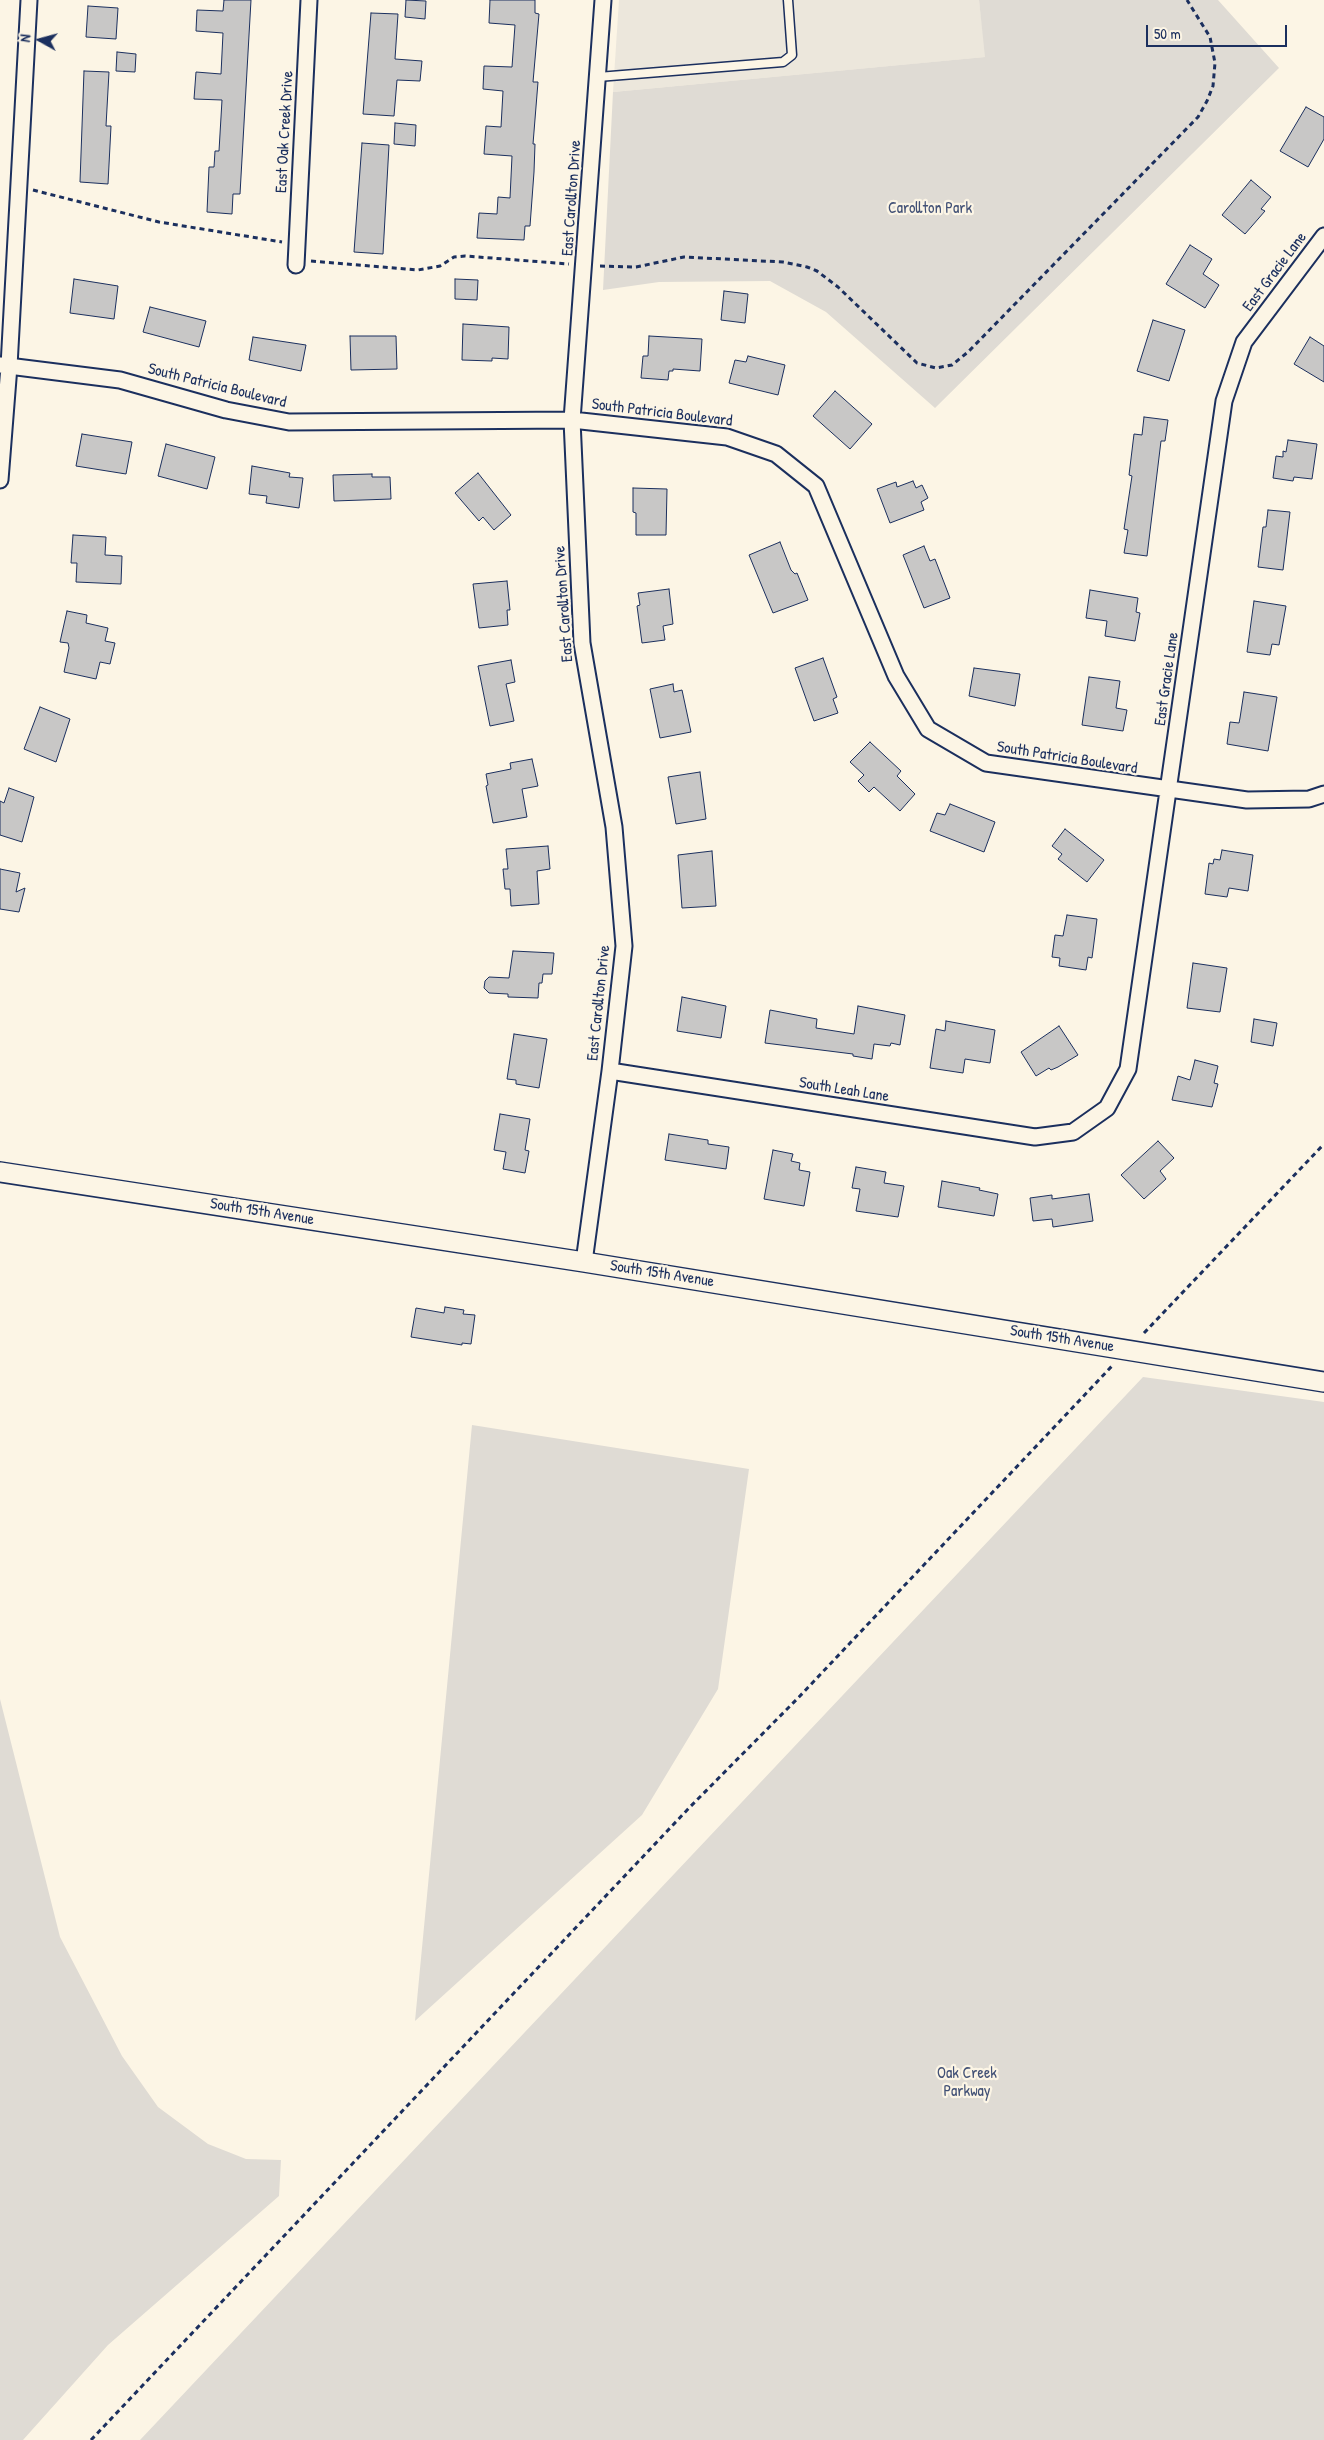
<!DOCTYPE html>
<style>
body{margin:0}
#map{position:relative;width:1324px;height:2440px;overflow:hidden;background:#fcf5e5;font-family:"Patrick Hand",sans-serif}
canvas{display:block}
.north{position:absolute;left:15px;top:15px;width:50px;height:50px;-webkit-text-stroke:4px #fcf5e5;paint-order:stroke;rotate:277deg;font-size:14px;font-weight:700;line-height:20px;text-align:center;color:#1b2f5e}
.north::after{content:'';display:block;margin:auto;width:18px;height:22px;background:#1b2f5e;clip-path:polygon(50% 0,100% 100%,50% 72%,0 100%)}
.scale{position:absolute;left:1146px;top:25px;width:141px;height:22px;box-sizing:border-box;border:2px solid #1b2f5e;border-top:0;padding-left:6px;font-size:15px;line-height:18px;white-space:nowrap;color:#1b2f5e;-webkit-text-stroke:4px #fcf5e5;paint-order:stroke}
</style>
<div id="map">
<canvas width="1324" height="2440"></canvas>
<div class="north">N</div>
<div class="scale">50 m</div>
</div>
<script>
const ctx = document.querySelector('canvas').getContext('2d');
ctx.lineJoin = 'round';
function fill(path, color) { ctx.fillStyle = color; ctx.fill(path, 'evenodd'); }
const toPath = rows => new Path2D(rows.map(r => 'M' + r).join(''));
function trace(path, color, width, dash) { ctx.strokeStyle = color; ctx.lineWidth = width; ctx.lineCap = dash ? 'butt' : 'round'; ctx.setLineDash(dash || []); ctx.stroke(path); }
function drawText(font, color, halo, rows, align = 'center') {
  ctx.font = font + ' "Patrick Hand",sans-serif'; ctx.lineWidth = 4.5; ctx.setLineDash([]); ctx.textBaseline = 'middle'; ctx.strokeStyle = halo; ctx.fillStyle = color; for (const [text, x, y, turn = 0] of rows) {
    ctx.save(); ctx.translate(x, y); ctx.rotate((+turn || 0) * Math.PI / 180); ctx.textAlign = isNaN(turn) ? turn : align; if (halo) ctx.strokeText(text, 0, 0); ctx.fillText(text, 0, 0); ctx.restore();
  }
}
const built = toPath([
 [619,0,979,0,986,57,613,92]
]);
const green = toPath([
 [979,0,1218,0,1279,68,935,408,826,312,770,281,659,282,603,290,613,92,985,57],
 [1143,1377,1324,1402,1324,2440,140,2440],
 [472,1425,749,1469,718,1689,642,1815,415,2021],
 [0,1699,60,1937,122,2056,158,2107,208,2144,246,2159,281,2160,279,2196,108,2345,23,2440,0,2440]
]);
const building = toPath([
 [224,0,251,0,240,194,233,194,232,214,207,212,209,167,214,167,215,151,219,151,222,100,194,99,196,72,221,74,223,33,196,31,197,10,223,11,224,0],
 [406,0,426,1,425,19,405,17,406,0],
 [490,0,535,0,535,13,539,14,533,82,538,82,533,144,535,144,534,172,530,226,525,226,524,240,477,238,479,213,497,214,498,197,510,198,512,156,484,154,486,126,501,127,503,91,483,89,484,66,512,67,515,25,489,23,490,0],
 [88,6,118,8,116,39,86,37,88,6],
 [371,13,398,14,395,59,422,61,420,81,397,80,394,116,363,114,371,13],
 [117,52,136,54,135,72,116,71,117,52],
 [84,71,109,72,106,126,111,126,108,184,80,182,84,71],
 [1306,107,1324,117,1324,139,1308,167,1280,151,1306,107],
 [395,123,416,125,415,146,394,144,395,123],
 [362,143,389,145,383,254,354,252,362,143],
 [1251,180,1271,197,1261,209,1265,211,1245,234,1222,215,1251,180],
 [1190,245,1212,259,1203,274,1219,285,1205,308,1166,284,1190,245],
 [74,279,118,286,114,319,70,313,74,279],
 [455,279,478,280,477,300,455,299,455,279],
 [724,291,748,294,745,323,721,320,724,291],
 [150,307,206,321,199,347,143,332,150,307],
 [1153,320,1185,330,1169,381,1137,371,1153,320],
 [463,324,509,327,508,359,492,358,492,361,462,360,463,324],
 [350,336,396,336,397,369,351,370,350,336],
 [649,336,702,339,700,371,673,369,673,371,669,371,668,380,641,378,643,356,648,356,649,336],
 [253,337,306,345,301,371,249,360,253,337],
 [1310,337,1324,346,1324,382,1294,364,1310,337],
 [748,356,785,365,778,395,729,383,735,360,746,362,748,356],
 [835,391,872,424,850,449,813,416,835,391],
 [1144,417,1168,420,1165,441,1161,441,1147,556,1124,553,1128,530,1124,529,1132,476,1129,475,1134,434,1142,435,1144,417],
 [82,434,132,442,126,474,76,466,82,434],
 [1288,440,1317,444,1312,479,1294,477,1293,481,1273,478,1276,456,1283,457,1283,451,1286,452,1288,440],
 [166,444,215,457,207,489,158,476,166,444],
 [252,466,290,473,289,477,303,478,299,508,266,503,267,496,249,494,252,466],
 [478,473,511,515,494,530,483,517,479,521,455,493,478,473],
 [372,474,372,477,390,477,391,499,334,501,333,475,372,474],
 [913,481,916,488,922,485,928,498,921,502,924,510,890,523,877,489,896,482,897,487,913,481],
 [633,488,667,489,666,535,636,535,636,513,633,512,633,488],
 [1268,510,1290,512,1283,570,1258,567,1263,527,1266,527,1268,510],
 [73,535,106,537,105,555,122,556,121,584,76,582,77,563,71,563,73,535],
 [780,542,791,570,795,574,797,573,808,600,773,613,749,555,780,542],
 [924,546,930,561,935,559,950,598,924,608,903,555,924,546],
 [507,581,510,610,507,610,508,625,479,628,473,584,507,581],
 [669,589,673,624,663,626,665,640,642,643,637,606,640,605,638,593,669,589],
 [1090,590,1138,598,1136,612,1140,613,1135,641,1105,636,1107,621,1086,618,1090,590],
 [1254,601,1286,606,1279,645,1272,644,1270,655,1247,652,1254,601],
 [67,611,87,615,86,623,108,628,105,641,115,643,110,664,100,662,96,679,64,672,69,648,68,643,60,642,67,611],
 [823,658,837,697,833,699,838,713,814,721,795,668,823,658],
 [511,660,515,682,506,684,514,721,490,726,478,666,511,660],
 [974,668,1020,674,1015,706,969,696,974,668],
 [1089,677,1120,681,1116,708,1127,710,1123,731,1082,725,1089,677],
 [673,684,674,692,682,690,691,732,660,738,650,689,673,684],
 [1244,692,1277,697,1268,751,1227,744,1230,722,1239,723,1240,718,1244,692],
 [40,707,70,719,56,762,24,749,40,707],
 [870,742,901,771,897,776,915,794,900,811,874,787,869,792,858,781,864,775,850,762,870,742],
 [532,759,538,786,522,789,527,817,493,823,486,786,488,785,486,774,511,769,510,763,532,759],
 [700,772,706,819,676,824,668,777,700,772],
 [9,788,34,797,22,842,0,835,0,801,4,803,9,788],
 [950,804,995,822,984,852,930,831,937,813,945,815,950,804],
 [1065,829,1104,860,1087,882,1058,859,1062,854,1052,846,1065,829],
 [548,846,550,869,537,871,539,904,511,906,510,889,505,889,503,869,508,869,506,849,548,846],
 [1222,850,1253,855,1248,891,1229,888,1227,897,1205,894,1209,863,1213,864,1214,859,1220,860,1222,850],
 [712,851,716,906,682,908,678,855,712,851],
 [0,869,20,873,16,892,25,888,19,912,0,909,0,869],
 [1067,915,1097,919,1092,958,1088,957,1086,970,1059,966,1060,958,1052,957,1055,935,1063,936,1067,915],
 [513,951,554,953,552,974,543,974,542,983,539,983,538,998,508,997,508,994,489,993,484,988,485,981,489,977,509,978,513,951],
 [1193,963,1227,968,1220,1012,1187,1008,1193,963],
 [682,997,726,1006,721,1038,677,1031,682,997],
 [858,1006,905,1015,900,1045,891,1043,890,1046,874,1044,872,1059,853,1056,853,1054,765,1043,770,1010,817,1019,816,1028,854,1034,858,1006],
 [1254,1019,1277,1023,1273,1046,1251,1042,1254,1019],
 [946,1021,995,1030,990,1063,965,1059,963,1073,930,1068,936,1029,945,1031,946,1021],
 [1059,1026,1078,1055,1058,1067,1051,1070,1049,1068,1036,1076,1021,1052,1059,1026],
 [514,1034,547,1039,539,1088,516,1084,516,1080,507,1079,514,1034],
 [1195,1060,1218,1066,1214,1083,1218,1084,1212,1107,1172,1100,1178,1076,1190,1080,1195,1060],
 [500,1114,530,1119,525,1150,529,1151,525,1173,503,1169,506,1152,494,1150,500,1114],
 [669,1134,708,1140,708,1144,729,1147,726,1169,665,1160,669,1134],
 [1158,1141,1174,1158,1160,1171,1166,1179,1144,1199,1121,1175,1158,1141],
 [773,1150,793,1154,791,1161,800,1163,799,1170,810,1172,804,1206,764,1199,773,1150],
 [856,1167,886,1172,884,1183,904,1186,898,1217,856,1211,860,1189,852,1188,856,1167],
 [942,1181,980,1188,979,1190,998,1194,994,1216,938,1207,942,1181],
 [1089,1194,1093,1221,1053,1227,1052,1219,1033,1221,1030,1198,1052,1195,1052,1199,1089,1194],
 [445,1307,464,1310,463,1314,475,1315,471,1344,462,1343,462,1345,411,1337,416,1308,444,1313,445,1307]
]);
const path = toPath([
 [33,190,159,222,282,242],
 [311,261,418,270,440,266,454,257,465,256,569,264],
 [600,266,636,267,684,257,783,262,807,267,817,271,838,287,917,363,936,368,952,365,968,352,1198,117,1207,101,1213,86,1215,63,1210,37,1187,0],
 [1144,1333,1324,1144],
 [91,2440,689,1808,799,1697,1112,1366]
]);
const service = toPath([
 [598,77,783,62,792,55,788,0]
]);
const minor = toPath([
 [296,265,309,0],
 [0,365,120,380,226,410,289,422,572,420,727,437,776,454,816,486,896,676,928,729,986,763,1247,800,1309,799,1324,794],
 [0,480,9,366,29,0],
 [610,1071,1035,1137,1073,1132,1107,1108,1128,1069,1224,401,1244,342,1324,236],
 [584,1262,610,1071,624,946,614,827,582,643,572,420,603,0]
]);
const tertiary = toPath([
 [0,1172,584,1262,1324,1382]
]);
const streetNames = [
 ["East Oak Creek Drive",285,132,-87],
 ["East Carollton Drive",572,198,-86],
 ["East Gracie Lane",1275,272,-53],
 ["South Patricia Boulevard",217,386,14],
 ["South Patricia Boulevard",662,413,7],
 ["East Carollton Drive",564,604,-94],
 ["East Gracie Lane",1167,679,-82],
 ["South Patricia Boulevard",1067,758,9],
 ["East Carollton Drive",599,1003,-84],
 ["South Leah Lane",844,1090,9],
 ["South 15th Avenue",262,1212,9],
 ["South 15th Avenue",662,1274,9],
 ["South 15th Avenue",1062,1339,9]
];
const parkNames = [
 ["Carollton Park",930,209],
 ["Oak Creek",967,2074],
 ["Parkway",967,2092]
];
fill(built, '#ece7dc');
fill(green, '#dfdbd4');
fill(building, '#c8c7c6');
trace(building, '#1b2f5e', 1);
trace(service, '#1b2f5e', 11);
trace(minor, '#1b2f5e', 19);
trace(tertiary, '#1b2f5e', 22);
trace(path, '#1b2f5e', 3, [5, 4]);
trace(service, '#fcf5e5', 8);
trace(minor, '#fcf5e5', 15);
trace(tertiary, '#fcf5e5', 19);
drawText('16px', '#1b2f5e', '#fcf5e5', streetNames);
drawText('16px', '#425176', '#fcf5e5', parkNames);
</script>
